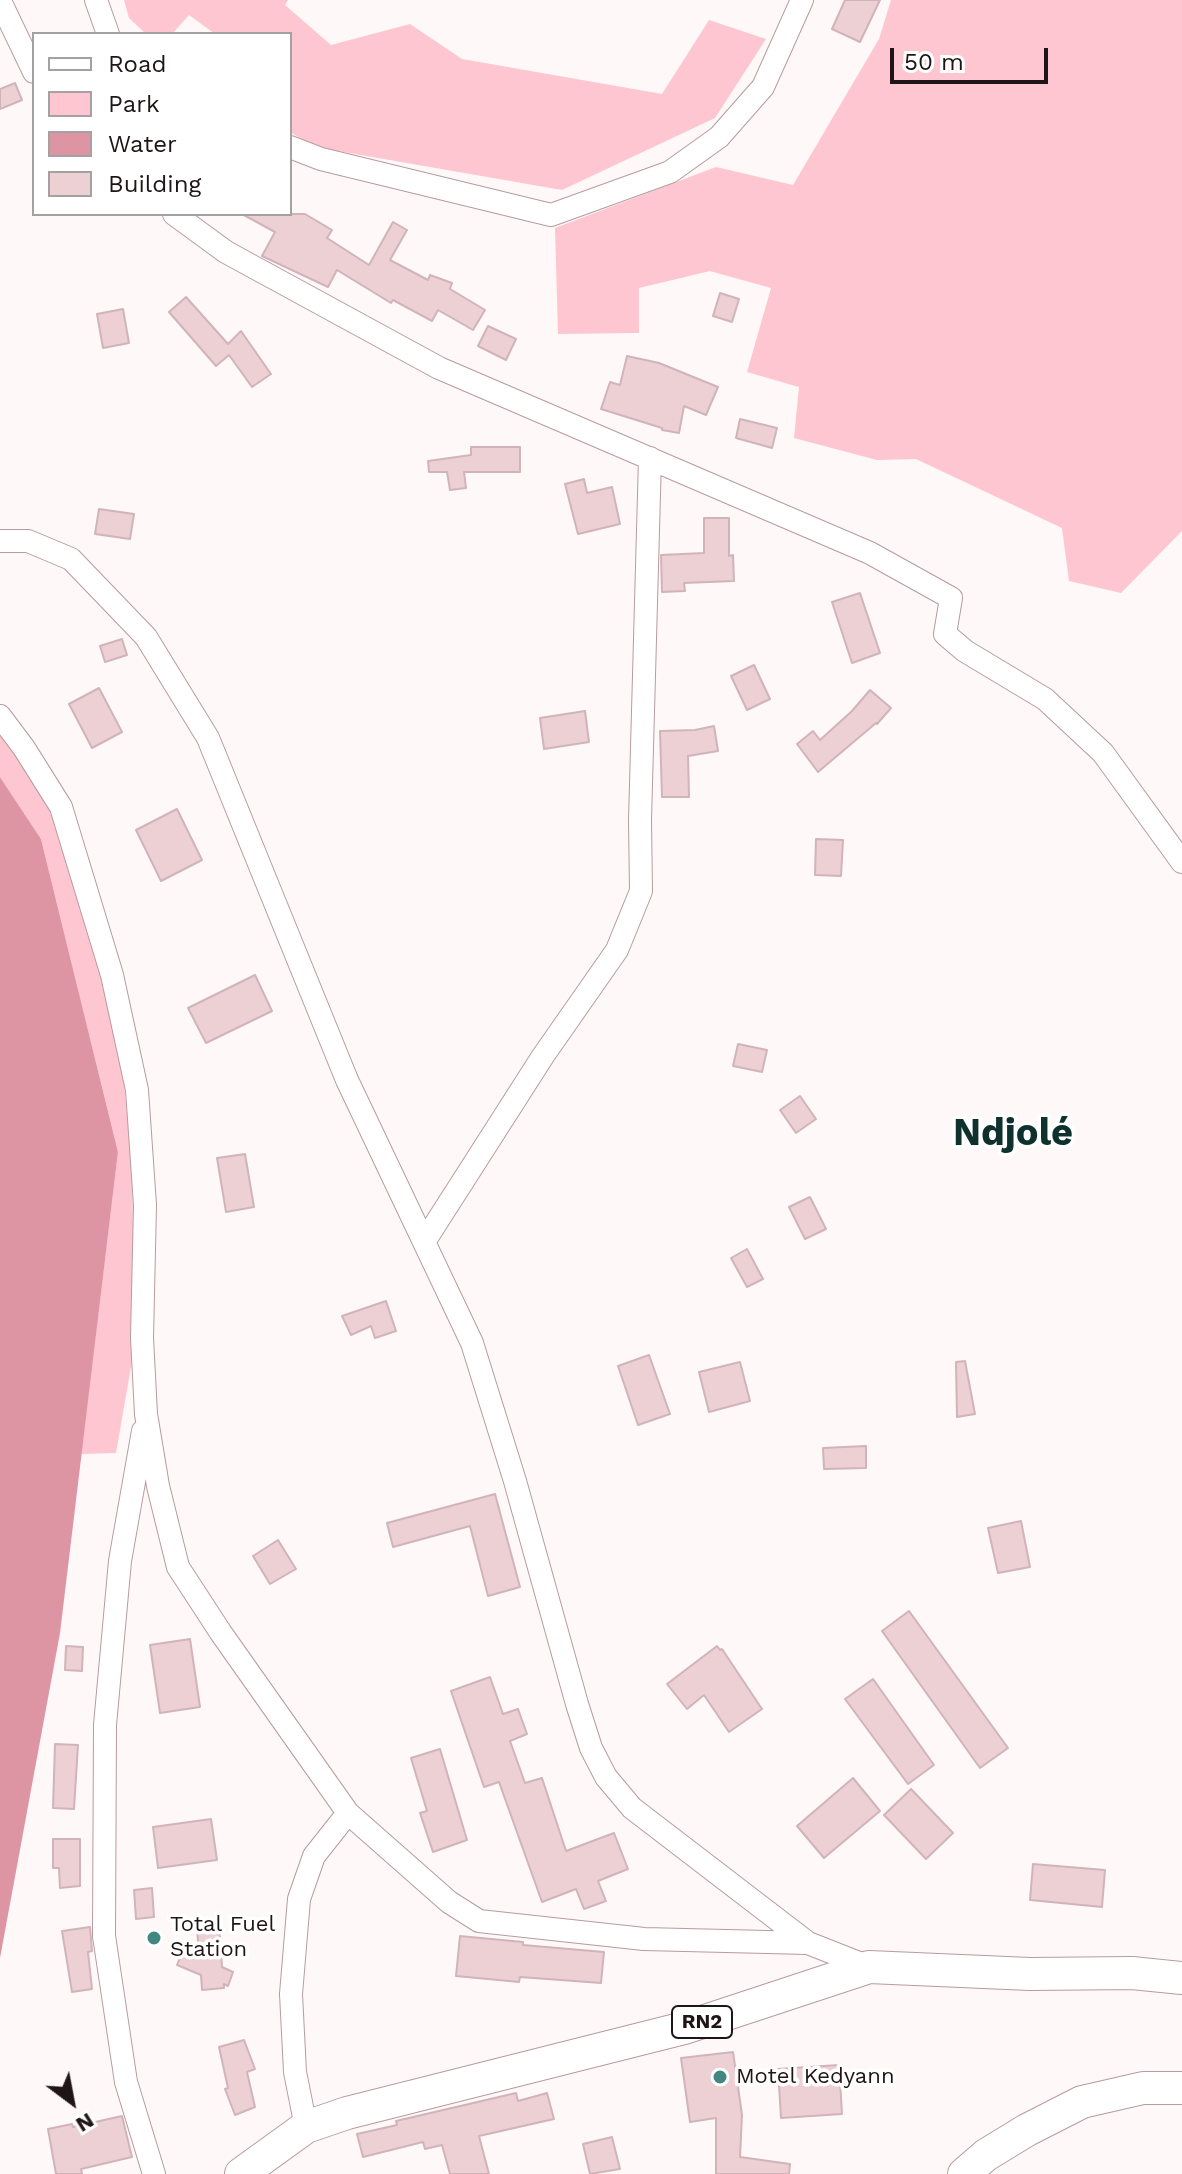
<!DOCTYPE html>
<meta charset="utf-8">
<style>
body{margin:0}
#map{position:relative;width:1182px;height:2174px;overflow:hidden;background:#fef8f9;font-family:"Work Sans",sans-serif}
canvas{display:block}
.legend{position:absolute;left:32px;top:32px;width:260px;height:184px;box-sizing:border-box;background:#fff;border:2px solid #a5a1a2;margin:0;padding:10px 14px;list-style:none;font-size:24px;color:#1f1516}
.legend li{display:flex;align-items:center;gap:16px;height:40px}
.legend b{width:40px;border:2px solid #a5a1a2}
.north{position:absolute;left:32px;top:2062px;width:80px;height:80px;-webkit-text-stroke:6px #fff;paint-order:stroke;rotate:148deg;font-size:22px;font-weight:700;line-height:32px;text-align:center;color:#1f1516}
.north::after{content:'';display:block;margin:auto;width:28px;height:36px;background:#1f1516;clip-path:polygon(50% 0,100% 100%,50% 72%,0 100%)}
.scale{position:absolute;left:890px;top:48px;width:158px;height:36px;box-sizing:border-box;border:4px solid #1f1516;border-top:0;padding-left:10px;font-size:24px;line-height:28px;white-space:nowrap;color:#1f1516;-webkit-text-stroke:6px #fff;paint-order:stroke}
</style>
<div id="map">
<canvas width="1182" height="2174"></canvas>
<ul class="legend">
<li><b style="height:10px;background:#fff"></b>Road</li>
<li><b style="height:22px;background:#fec6d0"></b>Park</li>
<li><b style="height:22px;background:#de95a3"></b>Water</li>
<li><b style="height:22px;background:#edd0d4"></b>Building</li>
</ul>
<div class="north">N</div>
<div class="scale">50 m</div>
</div>
<script>
const ctx = document.querySelector('canvas').getContext('2d');
ctx.lineJoin = 'round';
function fill(path, color) { ctx.fillStyle = color; ctx.fill(path, 'evenodd'); }
const toPath = rows => new Path2D(rows.map(r => 'M' + r).join(''));
function trace(path, color, width, dash) { ctx.strokeStyle = color; ctx.lineWidth = width; ctx.lineCap = dash ? 'butt' : 'round'; ctx.setLineDash(dash || []); ctx.stroke(path); }
function drawText(font, color, halo, rows, align = 'center') {
  ctx.font = font + ' "Work Sans",sans-serif'; ctx.lineWidth = 7; ctx.setLineDash([]); ctx.textBaseline = 'middle'; ctx.strokeStyle = halo; ctx.fillStyle = color; for (const [text, x, y, turn = 0] of rows) {
    ctx.save(); ctx.translate(x, y); ctx.rotate((+turn || 0) * Math.PI / 180); ctx.textAlign = isNaN(turn) ? turn : align; if (halo) ctx.strokeText(text, 0, 0); ctx.fillText(text, 0, 0); ctx.restore();
  }
}
const green = toPath([
 [124,0,288,0,285,5,331,45,410,24,462,59,662,94,709,20,766,39,715,118,562,190,315,147,290,132,290,34,215,34,189,15,172,34,146,34,129,18],
 [891,0,1182,0,1182,531,1121,593,1069,581,1062,528,916,459,877,460,794,438,799,387,747,372,771,288,710,271,639,288,639,333,558,334,555,228,716,167,793,185,879,39],
 [0,731,56,813,120,1040,132,1166,135,1344,116,1453,81,1454,118,1152,41,839,0,777]
]);
const water = toPath([
 [0,777,41,839,118,1152,60,1633,0,1958]
]);
const building = toPath([
 [845,0,880,0,860,42,832,29,845,0],
 [15,83,22,100,0,109,0,89,15,83],
 [242,214,305,214,332,230,327,238,369,265,393,222,407,230,390,260,428,280,430,275,452,283,450,289,485,310,473,330,438,310,432,321,393,300,391,303,337,270,328,287,262,256,275,232,242,214],
 [720,293,739,299,732,322,713,316,720,293],
 [186,297,228,344,241,331,271,374,252,387,229,355,216,366,169,312,186,297],
 [123,309,129,343,103,348,97,314,123,309],
 [488,326,516,339,506,360,478,346,488,326],
 [627,356,659,363,718,387,706,415,684,406,679,433,662,430,662,428,601,409,610,382,620,385,627,356],
 [740,419,777,428,772,448,736,438,740,419],
 [471,447,520,447,520,472,464,472,466,488,450,490,447,472,429,472,428,461,471,455,471,447],
 [584,479,587,493,612,487,620,524,578,534,565,484,584,479],
 [99,509,134,514,130,539,95,534,99,509],
 [704,518,729,518,729,556,733,555,734,581,684,583,685,591,662,592,661,555,704,553,704,518],
 [860,593,880,653,852,663,832,602,860,593],
 [122,639,127,655,105,662,100,646,122,639],
 [754,665,770,699,747,710,731,676,754,665],
 [99,688,122,732,92,748,69,704,99,688],
 [870,690,891,708,877,724,876,723,818,772,797,744,813,731,820,740,852,711,870,690],
 [585,711,589,742,544,749,540,718,585,711],
 [714,726,718,751,688,756,689,797,662,797,660,731,695,730,714,726],
 [177,809,202,860,161,881,136,830,177,809],
 [816,839,843,840,841,876,815,875,816,839],
 [255,975,272,1011,206,1043,188,1008,255,975],
 [738,1044,767,1050,762,1072,733,1066,738,1044],
 [800,1096,816,1119,796,1133,780,1110,800,1096],
 [245,1154,254,1207,226,1212,217,1158,245,1154],
 [810,1197,826,1229,805,1239,789,1207,810,1197],
 [747,1249,763,1279,747,1287,731,1258,747,1249],
 [386,1301,396,1331,375,1338,371,1326,351,1335,342,1316,386,1301],
 [649,1355,670,1414,638,1425,618,1366,649,1355],
 [965,1361,975,1414,957,1417,956,1362,965,1361],
 [740,1362,750,1401,709,1412,699,1372,740,1362],
 [866,1446,866,1468,824,1469,823,1448,866,1446],
 [495,1494,520,1587,488,1596,470,1526,393,1547,387,1523,495,1494],
 [1021,1521,1030,1567,998,1573,988,1528,1021,1521],
 [278,1540,296,1569,270,1584,253,1556,278,1540],
 [909,1611,1008,1748,980,1768,882,1631,909,1611],
 [190,1639,200,1707,160,1713,150,1645,190,1639],
 [66,1646,83,1647,82,1671,65,1670,66,1646],
 [717,1646,720,1650,722,1649,762,1709,729,1732,704,1695,687,1709,667,1684,717,1646],
 [490,1677,503,1714,518,1709,527,1734,510,1741,525,1783,542,1778,566,1851,614,1833,628,1869,598,1881,606,1901,584,1909,576,1889,542,1902,499,1782,484,1787,451,1691,490,1677],
 [873,1679,934,1765,908,1784,845,1699,873,1679],
 [55,1744,78,1745,74,1809,53,1808,55,1744],
 [440,1749,467,1840,433,1852,420,1813,427,1811,411,1758,440,1749],
 [853,1778,880,1811,824,1858,797,1826,853,1778],
 [911,1789,953,1833,926,1859,884,1815,911,1789],
 [211,1819,217,1860,158,1868,153,1827,211,1819],
 [53,1839,80,1839,80,1886,60,1888,59,1868,53,1868,53,1839],
 [1033,1864,1105,1870,1102,1907,1030,1900,1033,1864],
 [152,1888,154,1917,136,1919,134,1890,152,1888],
 [219,1925,222,1967,233,1972,228,1986,224,1984,224,1988,202,1990,201,1975,177,1965,183,1950,199,1957,197,1926,219,1925],
 [90,1927,92,1951,88,1952,92,1989,72,1992,62,1931,90,1927],
 [460,1936,523,1942,523,1945,604,1952,601,1983,520,1977,519,1982,456,1976,460,1936],
 [244,2040,255,2069,247,2072,255,2107,235,2115,225,2089,228,2088,219,2047,244,2040],
 [733,2052,742,2115,740,2157,790,2164,789,2174,716,2174,716,2118,690,2122,681,2058,733,2052],
 [839,2065,842,2114,781,2118,778,2069,839,2065],
 [516,2093,518,2101,547,2093,554,2119,479,2136,489,2174,450,2174,442,2145,425,2149,423,2142,363,2157,357,2134,397,2125,396,2121,516,2093],
 [122,2116,132,2157,81,2169,82,2174,56,2174,48,2129,72,2124,73,2127,122,2116],
 [612,2137,620,2169,590,2174,583,2144,612,2137]
]);
const minor = toPath([
 [96,0,108,34],
 [0,1,34,72],
 [290,147,321,159,551,215,670,172,719,137,763,87,802,0],
 [174,214,226,252,439,368,870,553,951,598,945,634,965,651,1045,699,1103,753,1182,862],
 [0,541,28,541,71,559,146,637,208,738,347,1080,472,1343,515,1481,577,1704,591,1748,606,1777,632,1808,808,1943,869,1967],
 [0,716,24,748,61,807,112,975,137,1090,145,1205,142,1338,146,1414,158,1486,178,1567,221,1633,348,1813,449,1902,479,1921,644,1939,808,1943],
 [424,1242,543,1056,617,950,641,891,640,820,650,458],
 [143,1431,120,1561,105,1725,104,1936,126,2082,154,2174],
 [306,2127,295,2072,291,1994,299,1899,314,1856,348,1813]
]);
const highway = toPath([
 [241,2174,306,2127,347,2113,684,2028,869,1967,1030,1974,1132,1973,1182,1978],
 [964,2174,986,2155,1027,2130,1082,2102,1143,2088,1182,2088]
]);
const markers = [
 [154,1938,8,"#428881"],
 [720,2077,8,"#428881"]
];
const shields = [
 [702,2022,60]
];
const shieldNames = [
 ["RN2",702,2022]
];
const poiNames = [
 ["Total Fuel",170,1925],
 ["Station",170,1950],
 ["Motel Kedyann",736,2077]
];
const townNames = [
 ["Ndjolé",1013,1134]
];
fill(green, '#fec6d0');
fill(water, '#de95a3');
fill(building, '#edd0d4');
trace(building, '#d1b4b9', 2);
trace(minor, '#b79b9f', 24);
trace(highway, '#b79b9f', 34);
trace(minor, '#fff', 22);
trace(highway, '#fff', 32);
for (const [x, y, r, color] of markers) { const dot = new Path2D(); dot.arc(x, y, r, 0, 2 * Math.PI); ctx.fillStyle = color; ctx.fill(dot); trace(dot, '#fff', 3); }
for (const [x, y, w] of shields) { const box = new Path2D(); box.roundRect(x - w / 2, y - 16, w, 32, 6); ctx.fillStyle = '#fff'; ctx.fill(box); trace(box, '#1f1516', 2); }
drawText('bold 20px', '#1f1516', null, shieldNames);
drawText('22px', '#1f1516', '#fff', poiNames, 'left');
drawText('bold 38px', '#0f312e', '#fff', townNames);
</script>
